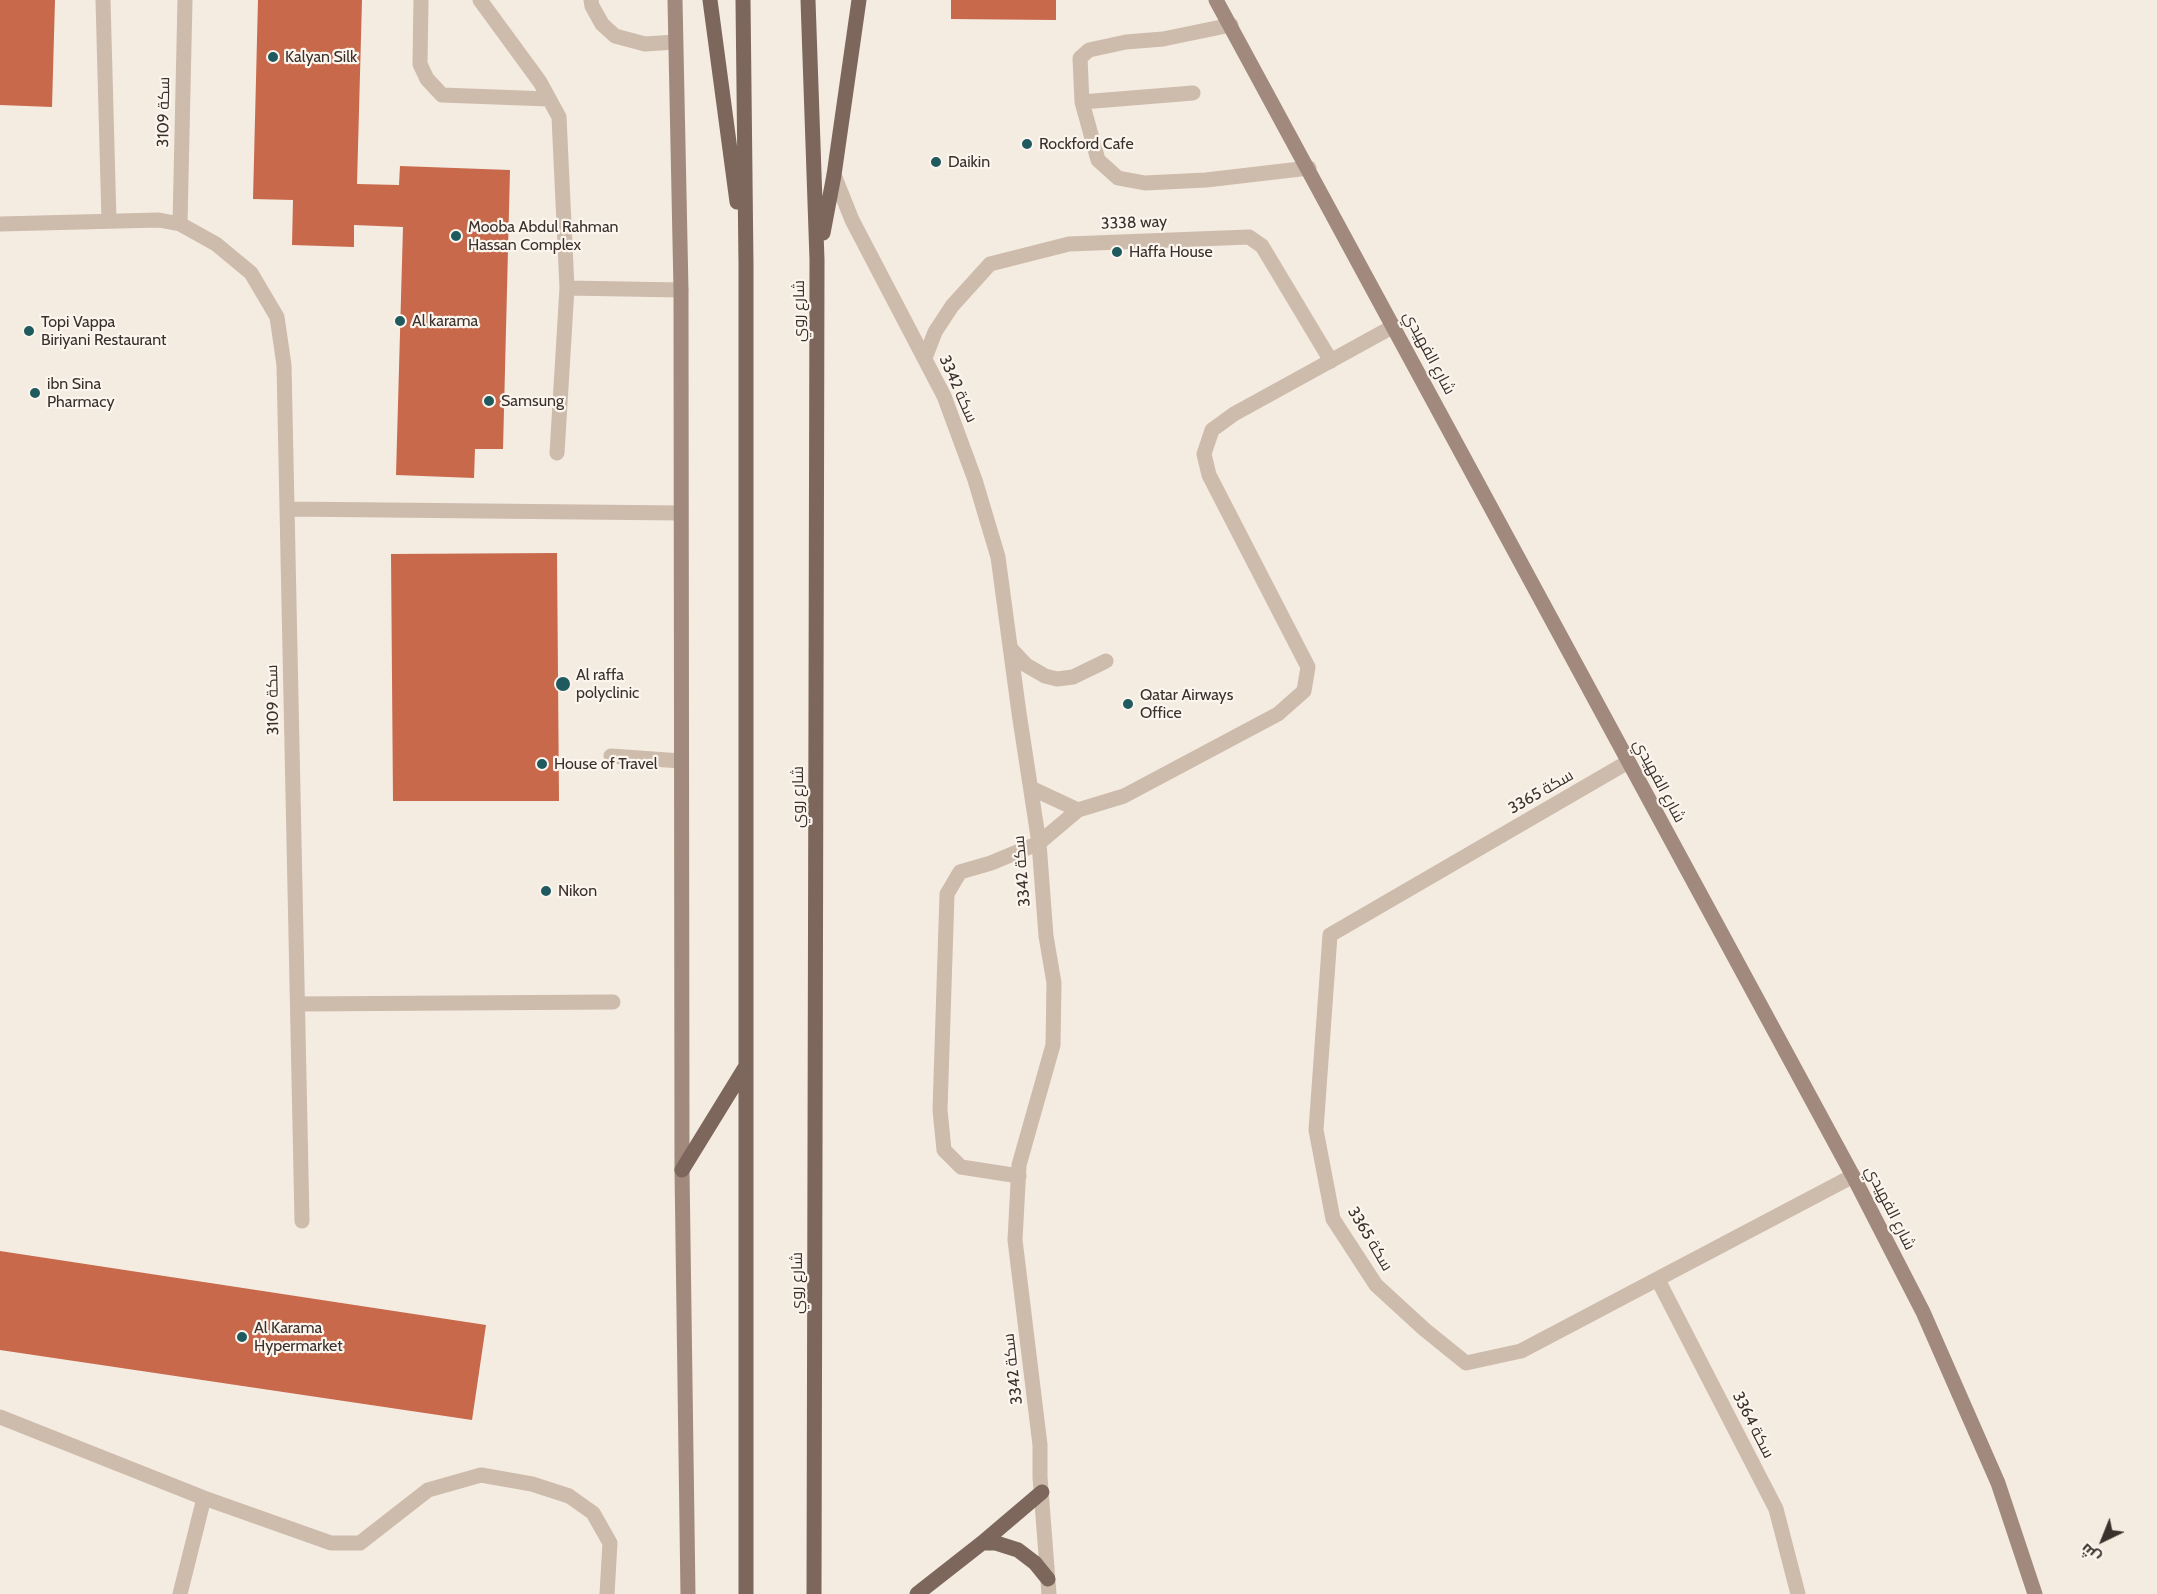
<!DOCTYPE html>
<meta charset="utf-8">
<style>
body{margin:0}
#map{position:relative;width:2157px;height:1594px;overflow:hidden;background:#f4ebe1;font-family:Cabin,Cairo,sans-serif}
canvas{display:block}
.north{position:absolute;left:2073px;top:1510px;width:60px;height:60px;-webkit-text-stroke:4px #fbf5ee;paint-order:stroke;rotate:223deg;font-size:16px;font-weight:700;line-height:24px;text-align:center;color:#3b302b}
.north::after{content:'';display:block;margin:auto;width:21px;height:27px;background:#3b302b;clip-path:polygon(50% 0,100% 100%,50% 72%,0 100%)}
</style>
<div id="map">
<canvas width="2157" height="1594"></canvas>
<div class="north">ش</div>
</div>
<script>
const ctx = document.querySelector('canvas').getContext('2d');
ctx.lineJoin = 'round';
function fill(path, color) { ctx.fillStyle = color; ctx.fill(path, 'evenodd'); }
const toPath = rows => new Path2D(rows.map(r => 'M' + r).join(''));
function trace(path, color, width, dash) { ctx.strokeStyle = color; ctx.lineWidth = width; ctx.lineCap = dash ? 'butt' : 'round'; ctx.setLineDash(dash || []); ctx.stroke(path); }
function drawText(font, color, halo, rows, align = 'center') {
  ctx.font = font + ' Cabin,Cairo,sans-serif'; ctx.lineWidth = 4.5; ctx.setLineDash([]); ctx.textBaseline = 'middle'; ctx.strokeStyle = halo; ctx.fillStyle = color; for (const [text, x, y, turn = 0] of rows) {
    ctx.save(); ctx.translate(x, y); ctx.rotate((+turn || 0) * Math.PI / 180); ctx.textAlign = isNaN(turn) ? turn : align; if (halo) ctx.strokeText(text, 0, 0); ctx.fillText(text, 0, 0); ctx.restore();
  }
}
const building = toPath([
 [0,0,55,0,52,107,0,105],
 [258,0,362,0,357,184,399,185,400,166,510,170,503,449,475,449,474,478,396,475,403,227,354,225,354,247,292,245,293,200,253,199],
 [951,0,1056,0,1056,20,951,19],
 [557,553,559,801,393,801,391,554],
 [0,1251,486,1325,472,1420,0,1350]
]);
const lane = toPath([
 [103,0,109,221],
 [421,0,420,64,427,79,442,95,549,99],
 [480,0,540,82,559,117,567,288,557,453],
 [591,0,592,6,602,24,615,36,645,44,675,42],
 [1231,25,1163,39,1126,42,1089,50,1080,58,1082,102,1098,160,1118,178,1145,183,1206,180,1309,168],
 [1082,102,1193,93],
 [0,224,159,220,180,224,216,244,251,273,277,317,284,365,302,1221],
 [180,224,185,0],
 [567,288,681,290],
 [925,358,935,332,952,306,990,264,1069,244,1249,237,1262,246,1331,361],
 [287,509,681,513],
 [1011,649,1026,665,1045,676,1057,679,1073,677,1106,661],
 [611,756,681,761],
 [298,1004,613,1002],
 [1019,1176,961,1167,944,1150,940,1110,947,894,960,872,991,863,1039,843],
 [0,1417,204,1498,331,1543,360,1543,428,1490,481,1475,532,1484,569,1496,593,1513,610,1543,607,1594],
 [180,1594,204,1498]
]);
const street = toPath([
 [834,175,852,220,944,396,975,480,998,557,1019,713,1039,843,1046,936,1054,983,1053,1045,1019,1165,1015,1240,1040,1445,1040,1477,1049,1594],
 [1628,762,1330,935,1316,1130,1333,1219,1376,1285,1424,1329,1466,1363,1521,1351,1853,1176],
 [1031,788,1078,810],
 [1039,843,1078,810,1124,796,1278,714,1304,691,1308,667,1209,475,1204,454,1212,430,1234,414,1394,326],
 [1658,1280,1776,1509,1798,1594]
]);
const secondary = toPath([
 [675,0,681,290,682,1170,688,1594],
 [1216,0,1853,1176,1923,1312,1998,1483,2035,1594]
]);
const primary = toPath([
 [710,0,737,202],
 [743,0,746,265,746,1594],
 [808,0,817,260,814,1594],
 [823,233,834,175,859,0],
 [682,1170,746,1066],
 [982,1543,996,1543,1018,1550,1035,1563,1048,1579],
 [917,1594,982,1543,1042,1492]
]);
const markers = [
 [273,57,6,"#1f5a5e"],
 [1027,144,6,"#1f5a5e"],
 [936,162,6,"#1f5a5e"],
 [456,236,6,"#1f5a5e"],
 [1117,252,6,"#1f5a5e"],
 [400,321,6,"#1f5a5e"],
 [29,331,6,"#1f5a5e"],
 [35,393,6,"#1f5a5e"],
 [489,401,6,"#1f5a5e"],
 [563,684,8,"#1f5a5e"],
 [1128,704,6,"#1f5a5e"],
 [542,764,6,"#1f5a5e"],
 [546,891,6,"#1f5a5e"],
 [242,1337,6,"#1f5a5e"]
];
const poiNames = [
 ["Kalyan Silk",285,57],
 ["Rockford Cafe",1039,144],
 ["Daikin",948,162],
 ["Mooba Abdul Rahman",468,227],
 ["Hassan Complex",468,245],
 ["Haffa House",1129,252],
 ["Al karama",412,321],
 ["Topi Vappa",41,322],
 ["Biriyani Restaurant",41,340],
 ["ibn Sina",47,384],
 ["Pharmacy",47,402],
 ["Samsung",501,401],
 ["Al raffa",576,675],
 ["polyclinic",576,693],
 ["Qatar Airways",1140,695],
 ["Office",1140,713],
 ["House of Travel",554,764],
 ["Nikon",558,891],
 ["Al Karama",254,1328],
 ["Hypermarket",254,1346]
];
const streetNames = [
 ["سكة 3109",164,112,-89],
 ["3338 way",1134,223,-2],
 ["شارع روي",799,311,-90],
 ["شارع الفهيدي",1429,353,62],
 ["سكة 3342",958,389,66],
 ["سكة 3109",273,700,-91],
 ["شارع الفهيدي",1659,781,62],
 ["سكة 3365",1541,792,-30],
 ["شارع روي",798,797,-90],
 ["سكة 3342",1022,871,-95],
 ["شارع الفهيدي",1890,1208,63],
 ["سكة 3365",1370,1239,59],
 ["شارع روي",797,1283,-90],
 ["سكة 3342",1013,1369,-97],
 ["سكة 3364",1753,1425,63]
];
fill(building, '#c8694b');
trace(lane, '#cdbbac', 15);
trace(street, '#cdbbac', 15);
trace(secondary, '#a18a7d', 15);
trace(primary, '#7d675c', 15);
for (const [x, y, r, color] of markers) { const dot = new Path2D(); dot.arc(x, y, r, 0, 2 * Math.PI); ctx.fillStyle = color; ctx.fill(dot); trace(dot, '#fbf5ee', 2); }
drawText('16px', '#3b302b', '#fbf5ee', poiNames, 'left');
drawText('16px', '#3b302b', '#fbf5ee', streetNames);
</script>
